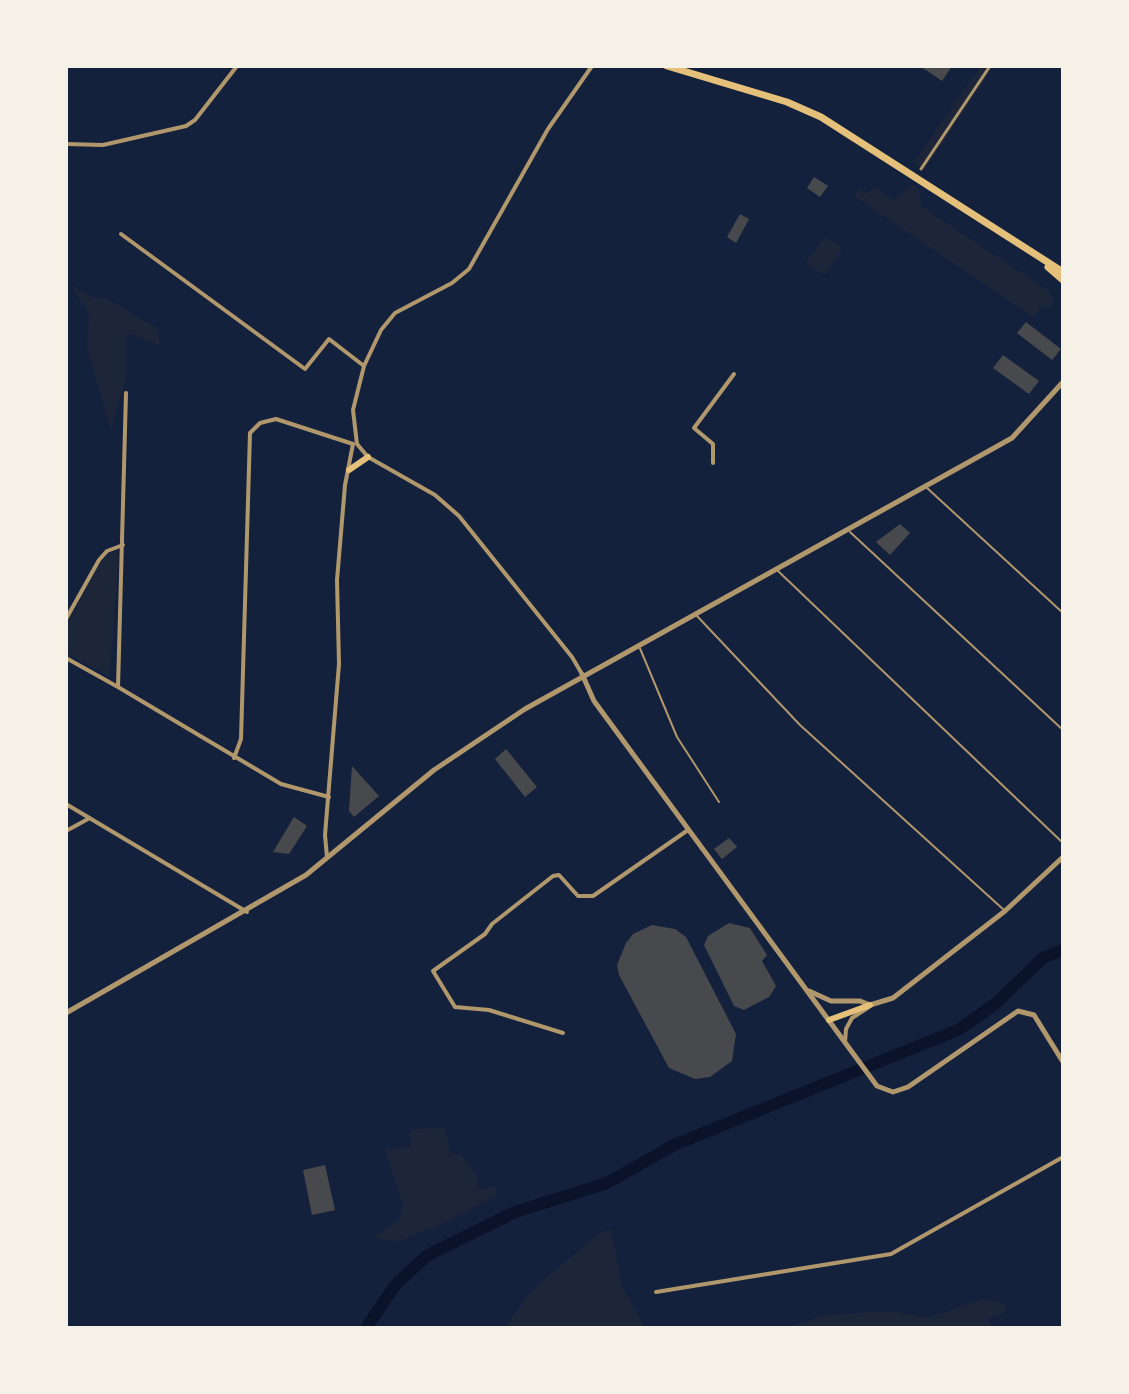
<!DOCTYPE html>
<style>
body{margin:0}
#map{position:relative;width:1129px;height:1394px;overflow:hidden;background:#14213d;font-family:Montserrat,sans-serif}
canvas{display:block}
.frame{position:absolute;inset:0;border:68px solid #f6f1e7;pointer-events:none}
</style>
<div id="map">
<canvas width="1129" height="1394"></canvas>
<div class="frame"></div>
</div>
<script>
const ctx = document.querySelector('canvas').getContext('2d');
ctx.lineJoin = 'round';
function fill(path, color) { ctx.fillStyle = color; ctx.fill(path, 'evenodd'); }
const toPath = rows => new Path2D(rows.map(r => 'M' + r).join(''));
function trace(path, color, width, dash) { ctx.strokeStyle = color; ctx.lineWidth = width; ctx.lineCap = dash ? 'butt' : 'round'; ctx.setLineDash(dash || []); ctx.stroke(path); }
const green = toPath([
 [981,66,994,66,924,170,914,162],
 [913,185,919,189,922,207,1050,292,1054,304,1049,308,1040,307,1034,318,853,195,859,189,867,194,874,187,893,200],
 [825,236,843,248,825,275,806,263],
 [71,285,91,297,106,298,157,328,161,346,126,332,126,377,111,431,87,348,89,314],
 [109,553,119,553,110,676,66,653,66,627,100,563],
 [444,1127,451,1154,461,1155,476,1174,478,1189,496,1187,496,1196,439,1225,396,1242,374,1237,399,1220,403,1205,385,1149,411,1147,410,1130],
 [611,1229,622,1286,645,1328,504,1328,530,1292,598,1234],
 [982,1299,1004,1303,1006,1312,987,1319,994,1328,787,1328,824,1315,890,1311,928,1318]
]);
const river = toPath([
 [366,1328,396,1284,428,1255,515,1212,607,1183,674,1145,960,1029,995,1004,1044,957,1063,950]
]);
const building = toPath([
 [920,66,952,66,942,81],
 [814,177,828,186,820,197,807,188],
 [740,214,749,219,736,243,727,237],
 [1026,322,1061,349,1052,360,1017,333],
 [1003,355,1039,381,1029,394,993,368],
 [900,524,910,533,890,555,876,542],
 [506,749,537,787,525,797,495,759],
 [352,766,379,796,354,817,349,811],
 [294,817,307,826,289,854,273,852],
 [729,838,737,847,722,859,714,849],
 [729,923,750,928,767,955,762,961,776,986,769,997,744,1010,734,1006,704,945,708,936],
 [652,925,675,929,686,937,736,1034,732,1061,710,1077,695,1079,669,1068,619,975,617,965,626,943,633,934],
 [325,1165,335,1210,312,1215,303,1170]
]);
const service = toPath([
 [926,487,1063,613],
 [850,532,1063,730],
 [777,570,1063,843],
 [697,616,800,725,1004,910],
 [639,646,677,737,719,802]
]);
const pedestrian = toPath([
 [921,169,990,66]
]);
const minor = toPath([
 [66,144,103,145,186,126,195,120,237,66],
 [121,234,305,369,329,339,364,366],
 [126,393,118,687,281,784,329,797],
 [713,463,713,444,694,428,734,374],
 [66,619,99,560,107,551,123,545],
 [66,658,118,687],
 [582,674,572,657,459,516,435,495,368,457,357,444,353,410,364,366,381,330,395,313,452,283,469,269,548,129,592,66],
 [234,758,241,739,250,433,260,423,276,419,353,444],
 [66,804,247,912],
 [66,831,88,819],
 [327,857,325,835,339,664,337,580,345,485,353,444],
 [563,1033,489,1010,455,1007,433,971,485,934,492,924,553,876,559,875,578,896,593,896,688,830],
 [845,1042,846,1029,852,1018,869,1007],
 [656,1292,891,1254,1063,1157]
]);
const tertiary = toPath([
 [582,674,594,701,877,1086,893,1092,908,1087,1018,1011,1034,1015,1063,1062],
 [809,991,831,1001,860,1001,870,1005,893,998,1005,911,1063,857],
 [66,1013,306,875,434,770,525,709,1012,438,1063,382]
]);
const secondary = toPath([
 [349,470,368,457],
 [829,1020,870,1005]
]);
const primary = toPath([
 [667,66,787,102,821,117,1063,272],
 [1048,267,1063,280]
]);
fill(green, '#1d2539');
trace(river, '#0b132b', 12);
fill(building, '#48494c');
trace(service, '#b1986c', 2);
trace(pedestrian, '#b1986c', 3);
trace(minor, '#b1986c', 4);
trace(tertiary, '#b1986c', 5);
trace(secondary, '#e5c07b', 6);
trace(primary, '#e5c07b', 7);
</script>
